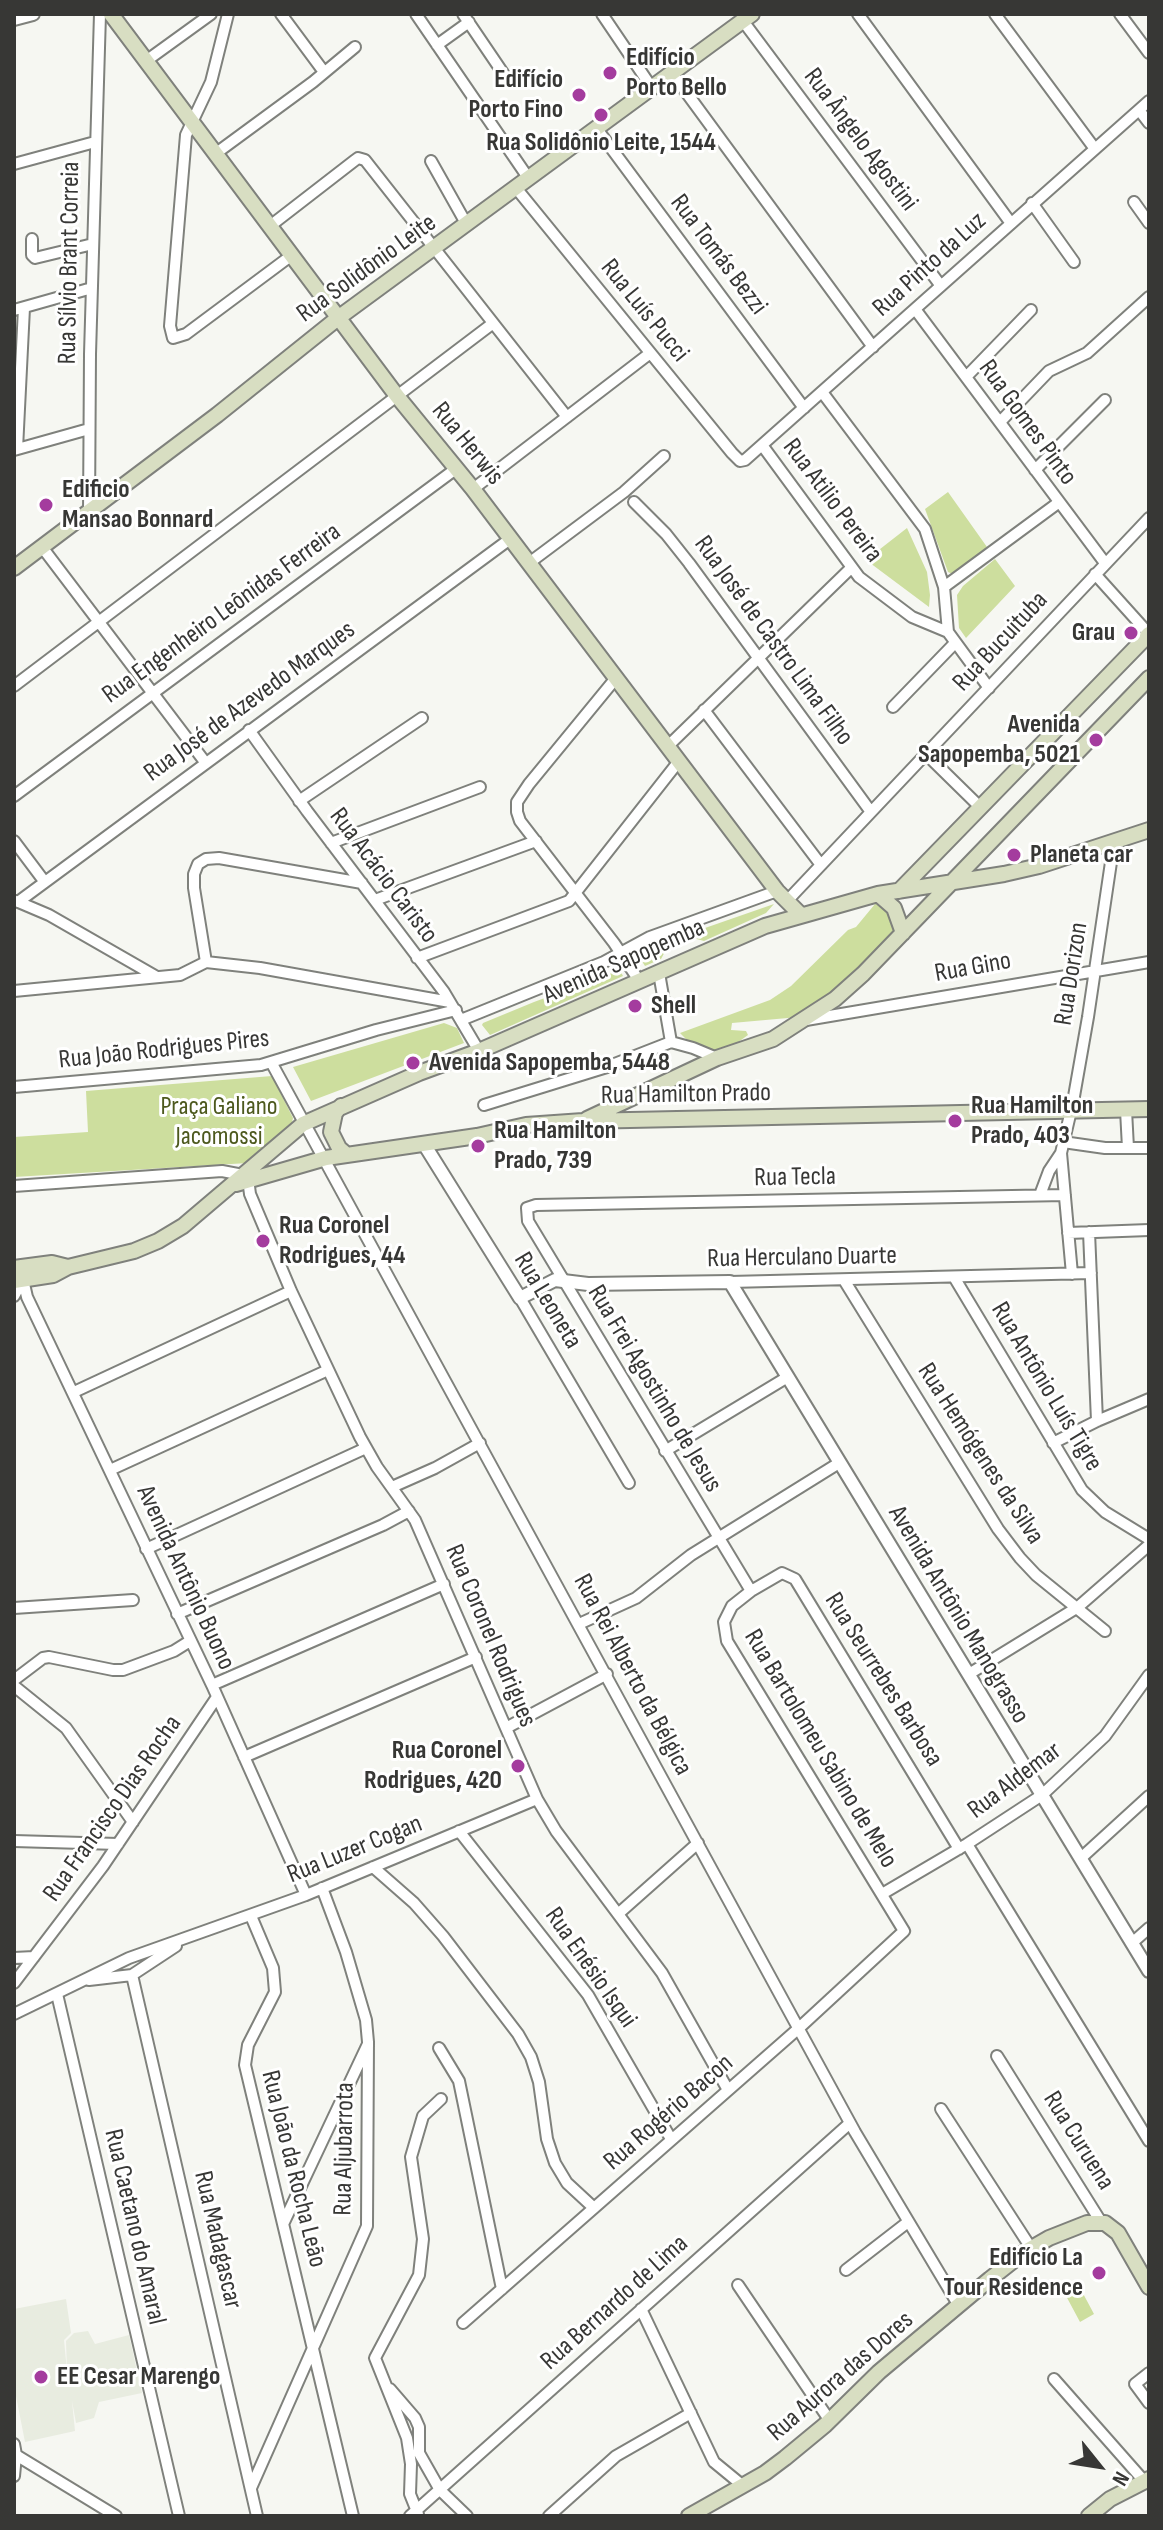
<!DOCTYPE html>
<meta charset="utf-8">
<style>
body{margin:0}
#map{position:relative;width:1163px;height:2530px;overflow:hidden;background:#f6f7f2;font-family:"Sofia Sans Condensed",sans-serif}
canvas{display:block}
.frame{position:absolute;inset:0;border:16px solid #373735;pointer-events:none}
.north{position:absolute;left:1059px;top:2426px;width:80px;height:80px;-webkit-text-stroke:6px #fff;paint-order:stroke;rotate:120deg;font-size:22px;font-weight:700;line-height:32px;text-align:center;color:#373735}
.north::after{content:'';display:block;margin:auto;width:28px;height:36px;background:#373735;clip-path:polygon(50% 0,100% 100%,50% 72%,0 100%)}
</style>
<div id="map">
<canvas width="1163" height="2530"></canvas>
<div class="frame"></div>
<div class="north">N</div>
</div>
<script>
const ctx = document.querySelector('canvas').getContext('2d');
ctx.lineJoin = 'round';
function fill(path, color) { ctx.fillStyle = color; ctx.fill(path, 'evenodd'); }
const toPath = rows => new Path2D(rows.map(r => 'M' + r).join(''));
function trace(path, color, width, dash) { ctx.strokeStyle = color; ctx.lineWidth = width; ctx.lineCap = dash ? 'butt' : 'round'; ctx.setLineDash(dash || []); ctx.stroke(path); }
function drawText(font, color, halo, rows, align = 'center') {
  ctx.font = font + ' "Sofia Sans Condensed",sans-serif'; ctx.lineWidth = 6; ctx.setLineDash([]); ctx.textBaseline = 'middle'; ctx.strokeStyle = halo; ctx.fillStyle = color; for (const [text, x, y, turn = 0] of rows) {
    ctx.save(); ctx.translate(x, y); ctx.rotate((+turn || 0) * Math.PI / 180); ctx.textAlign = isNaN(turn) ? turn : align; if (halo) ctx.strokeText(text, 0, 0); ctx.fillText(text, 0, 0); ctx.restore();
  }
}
const built = toPath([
 [66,2299,71,2333,64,2340,67,2371,66,2341,74,2333,88,2331,95,2344,129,2335,142,2393,99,2402,94,2418,76,2423,72,2401,75,2431,25,2442,14,2386,14,2309]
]);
const green = toPath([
 [948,492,987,547,955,575,948,572,925,509],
 [907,528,927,572,930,595,929,607,866,560],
 [995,559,1015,586,966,638,959,628,957,595,963,586],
 [774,904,766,913,704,941,693,938,667,948,661,959,645,966,636,952],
 [875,904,883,905,897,922,893,933,841,987,799,1017,732,1023,731,1030,746,1031,748,1035,730,1048,719,1052,687,1040,680,1033,770,1000,791,986,848,930,856,927],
 [620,970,623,976,490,1035,482,1025,483,1023,534,1002],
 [444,1023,457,1028,464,1043,311,1101,293,1067],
 [272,1076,293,1118,291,1127,248,1163,14,1177,14,1137,88,1132,86,1091],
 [1079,2286,1094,2314,1080,2322,1065,2294]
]);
const minor = toPath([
 [228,14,211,82,186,135,170,326,173,338,186,334,292,255],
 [281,14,324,72],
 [416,14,529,179],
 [463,14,505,76],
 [602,14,652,88],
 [858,14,1010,222],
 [995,14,1095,149],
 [1120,14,1149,53],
 [743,21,941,286],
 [437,45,469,22],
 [146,61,211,14],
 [672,73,873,347],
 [1139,110,1149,123],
 [597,129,804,408],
 [215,154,313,82,355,47],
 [431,161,467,225],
 [14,164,95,142],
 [516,188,732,453,740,461,745,460,1149,101],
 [1134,202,1149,223],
 [1032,203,1074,262],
 [270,226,354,161,358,158,365,160,567,417],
 [32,239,32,255,35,258,93,244],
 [915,309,1105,563],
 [14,310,92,288],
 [966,377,1031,310],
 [822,392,925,529,944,587,948,632,989,688],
 [1000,422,1049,371,1087,353,1149,297],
 [762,445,859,577,912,617,948,632],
 [17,449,24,308],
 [14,450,89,429],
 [1035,470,1105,400],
 [473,489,649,354],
 [634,502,666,534,689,563,871,812],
 [89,514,90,354,100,14],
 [42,547,205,762],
 [529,563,624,492,664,456],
 [1095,574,1149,634],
 [944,587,1058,503],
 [616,678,529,784,517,802,517,812,520,821,614,943,640,982],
 [14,686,492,324],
 [893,707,954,644],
 [704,710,821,865],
 [249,730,307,811,444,992,479,1051],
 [668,746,851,568],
 [926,754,980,807],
 [14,796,457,468],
 [299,801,422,718],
 [14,841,44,881],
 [331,843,480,787],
 [375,900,536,841],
 [16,901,49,915,157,977],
 [18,902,510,539],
 [786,902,1149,518],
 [417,958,569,901,679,761],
 [206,962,194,888,194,874,198,864,206,859,219,858,362,883],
 [659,973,671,1042],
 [14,991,180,975,206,962,260,968,450,1002],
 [461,1020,604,962,650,937,777,891],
 [806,1020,1149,962],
 [671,1042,693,1048,717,1058],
 [271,1062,855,2132,959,2306],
 [14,1087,261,1065,376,1030,456,1010],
 [484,1105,607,1067,671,1042],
 [1126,1110,1128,1148],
 [1063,1142,1105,1148,1149,1148],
 [248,1179,250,1194,291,1291,360,1437,377,1467,415,1520,537,1799,556,1831,662,1973,728,2090],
 [14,1186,222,1171,243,1175],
 [1040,1195,1049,1171,1061,1153],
 [1089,1232,1097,1421],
 [1068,1233,1149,1230],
 [1072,1274,1061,1153,1073,1102,1088,1017,1114,842],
 [22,1275,27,1297,212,1685,306,1895],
 [954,1277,1082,1490,1105,1512,1149,1539],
 [844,1280,998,1529,1020,1558,1036,1575,1105,1631],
 [730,1282,1091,1273],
 [14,1296,23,1280],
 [520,1298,629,1483],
 [74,1392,291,1291],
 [1053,1443,1097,1421,1149,1399],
 [665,1451,786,1378],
 [110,1470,328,1370],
 [392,1487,435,1468,480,1443],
 [146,1549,366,1448],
 [751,1591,528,1221,527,1208,536,1205,1065,1195],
 [14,1608,133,1600],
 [177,1614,383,1525,409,1511],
 [579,1624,636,1598,691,1555,839,1463],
 [969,1674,1078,1607,1149,1545],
 [14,1680,43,1658,49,1657,113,1670,123,1670,174,1651,190,1641],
 [212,1685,444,1584],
 [14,1686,66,1728,133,1822],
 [506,1728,607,1674],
 [244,1757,476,1657],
 [459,1831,588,1995,671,2139],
 [14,1841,118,1844],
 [967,1844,1149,2141],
 [1081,1858,1149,1796],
 [373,1867,414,1903,443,1936,518,2034,531,2057,539,2082,547,2139,555,2163,567,2183,594,2208],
 [882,1894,967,1844,1042,1795,1105,1736,1149,1675],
 [618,1914,698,1843],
 [251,1916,273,1968,275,1992,248,2045,245,2065,353,2516],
 [1132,1943,1149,1928],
 [14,1958,34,1957],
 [132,1975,257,2516],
 [89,1980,132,1975,176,1946],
 [14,1983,103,1866,217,1697],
 [57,1994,179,2516],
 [14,2014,129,1958,306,1895,537,1799],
 [439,2048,459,2081,502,2289],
 [997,2056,1101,2222],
 [941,2109,1031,2248],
 [284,2222,368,2044],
 [846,2270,908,2222],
 [738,2285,830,2421],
 [641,2309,714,2462,742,2485],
 [463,2323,799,2028,904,1931,727,1641,724,1622,732,1606,751,1591,782,1573,795,1579,959,1849],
 [1149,2373,1135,2384,1149,2403],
 [1054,2379,1144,2481],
 [390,2389,415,2418,419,2427,419,2453,440,2490,467,2516],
 [14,2444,16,2455,14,2476],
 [16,2455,116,2516],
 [251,2488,367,2226,368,2042,366,2020,346,1952,322,1888],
 [418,2514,410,2494,411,2464,407,2438,375,2358,419,2275,423,2239,411,2157,423,2116,441,2099],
 [410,2516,850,2123],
 [549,2516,616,2456,691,2413]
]);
const tertiary = toPath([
 [14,19,33,14],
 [424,1144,520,1298,555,1280,588,1284,730,1282,1149,1971]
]);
const secondary = toPath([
 [111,14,397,396,473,489,777,891,801,915],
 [14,568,217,415,338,318,752,14],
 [899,891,1149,634],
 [878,894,894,908,903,933],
 [341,1106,335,1113,331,1132,339,1148,346,1154],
 [587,1119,717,1058,773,1039,835,999,863,974,1149,678],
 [236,1184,326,1158,477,1136,526,1125,583,1121,1149,1109],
 [14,1268,52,1263,68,1267],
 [14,1281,53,1275,68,1267,134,1251,158,1241,183,1226,303,1124,419,1073,479,1051,765,926,878,894,1004,874,1039,866,1149,830],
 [689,2516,765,2473,785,2458,825,2425,879,2372,990,2279,1023,2253,1049,2238,1087,2223,1105,2223,1118,2233,1149,2287],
 [1089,2516,1110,2499,1149,2479]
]);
const markers = [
 [610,73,8,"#a43c9e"],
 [579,95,8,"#a43c9e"],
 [601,115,8,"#a43c9e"],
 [46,505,8,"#a43c9e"],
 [1131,633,8,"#a43c9e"],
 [1096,740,8,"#a43c9e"],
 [1014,855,8,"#a43c9e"],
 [635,1006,8,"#a43c9e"],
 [413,1063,8,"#a43c9e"],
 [955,1121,8,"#a43c9e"],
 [478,1146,8,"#a43c9e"],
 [263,1241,8,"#a43c9e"],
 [518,1766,8,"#a43c9e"],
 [1099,2273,8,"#a43c9e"],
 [41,2377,8,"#a43c9e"]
];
const poiNames = [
 ["Edifício",626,58],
 ["Porto Bello",626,88],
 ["Edifício",563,80,"right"],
 ["Porto Fino",563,110,"right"],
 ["Rua Solidônio Leite, 1544",601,143,"center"],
 ["Edificio",62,490],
 ["Mansao Bonnard",62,520],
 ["Grau",1115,633,"right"],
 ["Avenida",1080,725,"right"],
 ["Sapopemba, 5021",1080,755,"right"],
 ["Planeta car",1030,855],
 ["Shell",651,1006],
 ["Avenida Sapopemba, 5448",429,1063],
 ["Rua Hamilton",971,1106],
 ["Prado, 403",971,1136],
 ["Rua Hamilton",494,1131],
 ["Prado, 739",494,1161],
 ["Rua Coronel",279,1226],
 ["Rodrigues, 44",279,1256],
 ["Rua Coronel",502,1751,"right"],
 ["Rodrigues, 420",502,1781,"right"],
 ["Edifício La",1083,2258,"right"],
 ["Tour Residence",1083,2288,"right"],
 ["EE Cesar Marengo",57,2377]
];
const streetNames = [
 ["Rua Ângelo Agostini",860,140,53],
 ["Rua Tomás Bezzi",718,255,53],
 ["Rua Sílvio Brant Correia",70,263,-89],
 ["Rua Pinto da Luz",930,265,-42],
 ["Rua Solidônio Leite",367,269,-36],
 ["Rua Luís Pucci",644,311,51],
 ["Rua Gomes Pinto",1027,423,54],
 ["Rua Herwis",467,444,51],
 ["Rua Atilio Pereira",832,501,53],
 ["Rua Engenheiro Leônidas Ferreira",222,614,-36],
 ["Rua José de Castro Lima Filho",773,641,54],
 ["Rua Bucuituba",1001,642,-47],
 ["Rua José de Azevedo Marques",250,702,-36],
 ["Rua Acácio Caristo",383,876,53],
 ["Avenida Sapopemba",624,962,-24],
 ["Rua Gino",973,968,-10],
 ["Rua Dorizon",1072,974,-81],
 ["Rua João Rodrigues Pires",164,1050,-6],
 ["Rua Hamilton Prado",686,1095,-1],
 ["Rua Tecla",795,1178,-1],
 ["Rua Herculano Duarte",802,1258,-1],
 ["Rua Leoneta",547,1301,59],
 ["Rua Antônio Luís Tigre",1046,1387,59],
 ["Rua Frei Agostinho de Jesus",654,1389,59],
 ["Rua Hemógenes da Silva",980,1454,57],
 ["Avenida Antônio Buono",185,1578,65],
 ["Avenida Antônio Manograsso",958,1615,59],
 ["Rua Coronel Rodrigues",490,1636,67],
 ["Rua Rei Alberto da Bélgica",632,1675,62],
 ["Rua Seurrebes Barbosa",883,1680,58],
 ["Rua Bartolomeu Sabino de Melo",820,1749,59],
 ["Rua Aldemar",1015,1781,-37],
 ["Rua Francisco Dias Rocha",113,1809,-55],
 ["Rua Luzer Cogan",355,1850,-22],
 ["Rua Enésio Isqui",590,1968,55],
 ["Rua Rogério Bacon",669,2113,-41],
 ["Rua Curuena",1078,2141,58],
 ["Rua Aljubarrota",345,2149,-89],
 ["Rua João da Rocha Leão",293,2169,76],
 ["Rua Caetano do Amaral",134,2227,77],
 ["Rua Madagascar",217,2240,77],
 ["Rua Bernardo de Lima",615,2303,-42],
 ["Rua Aurora das Dores",841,2377,-41]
];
const parkNames = [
 ["Praça Galiano",219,1107],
 ["Jacomossi",219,1137]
];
fill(built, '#e8ece0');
fill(green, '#cdde9e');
trace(minor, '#7f817c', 14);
trace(tertiary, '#7f817c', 16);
trace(secondary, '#7f817c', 18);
trace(minor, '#fff', 10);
trace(tertiary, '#fff', 12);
trace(secondary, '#d8dec2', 14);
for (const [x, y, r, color] of markers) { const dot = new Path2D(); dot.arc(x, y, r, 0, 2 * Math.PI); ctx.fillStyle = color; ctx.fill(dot); trace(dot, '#fff', 3); }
drawText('bold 26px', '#373735', '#fff', poiNames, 'left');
drawText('26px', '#373735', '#fff', streetNames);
drawText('26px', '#4d591e', '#fff', parkNames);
</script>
